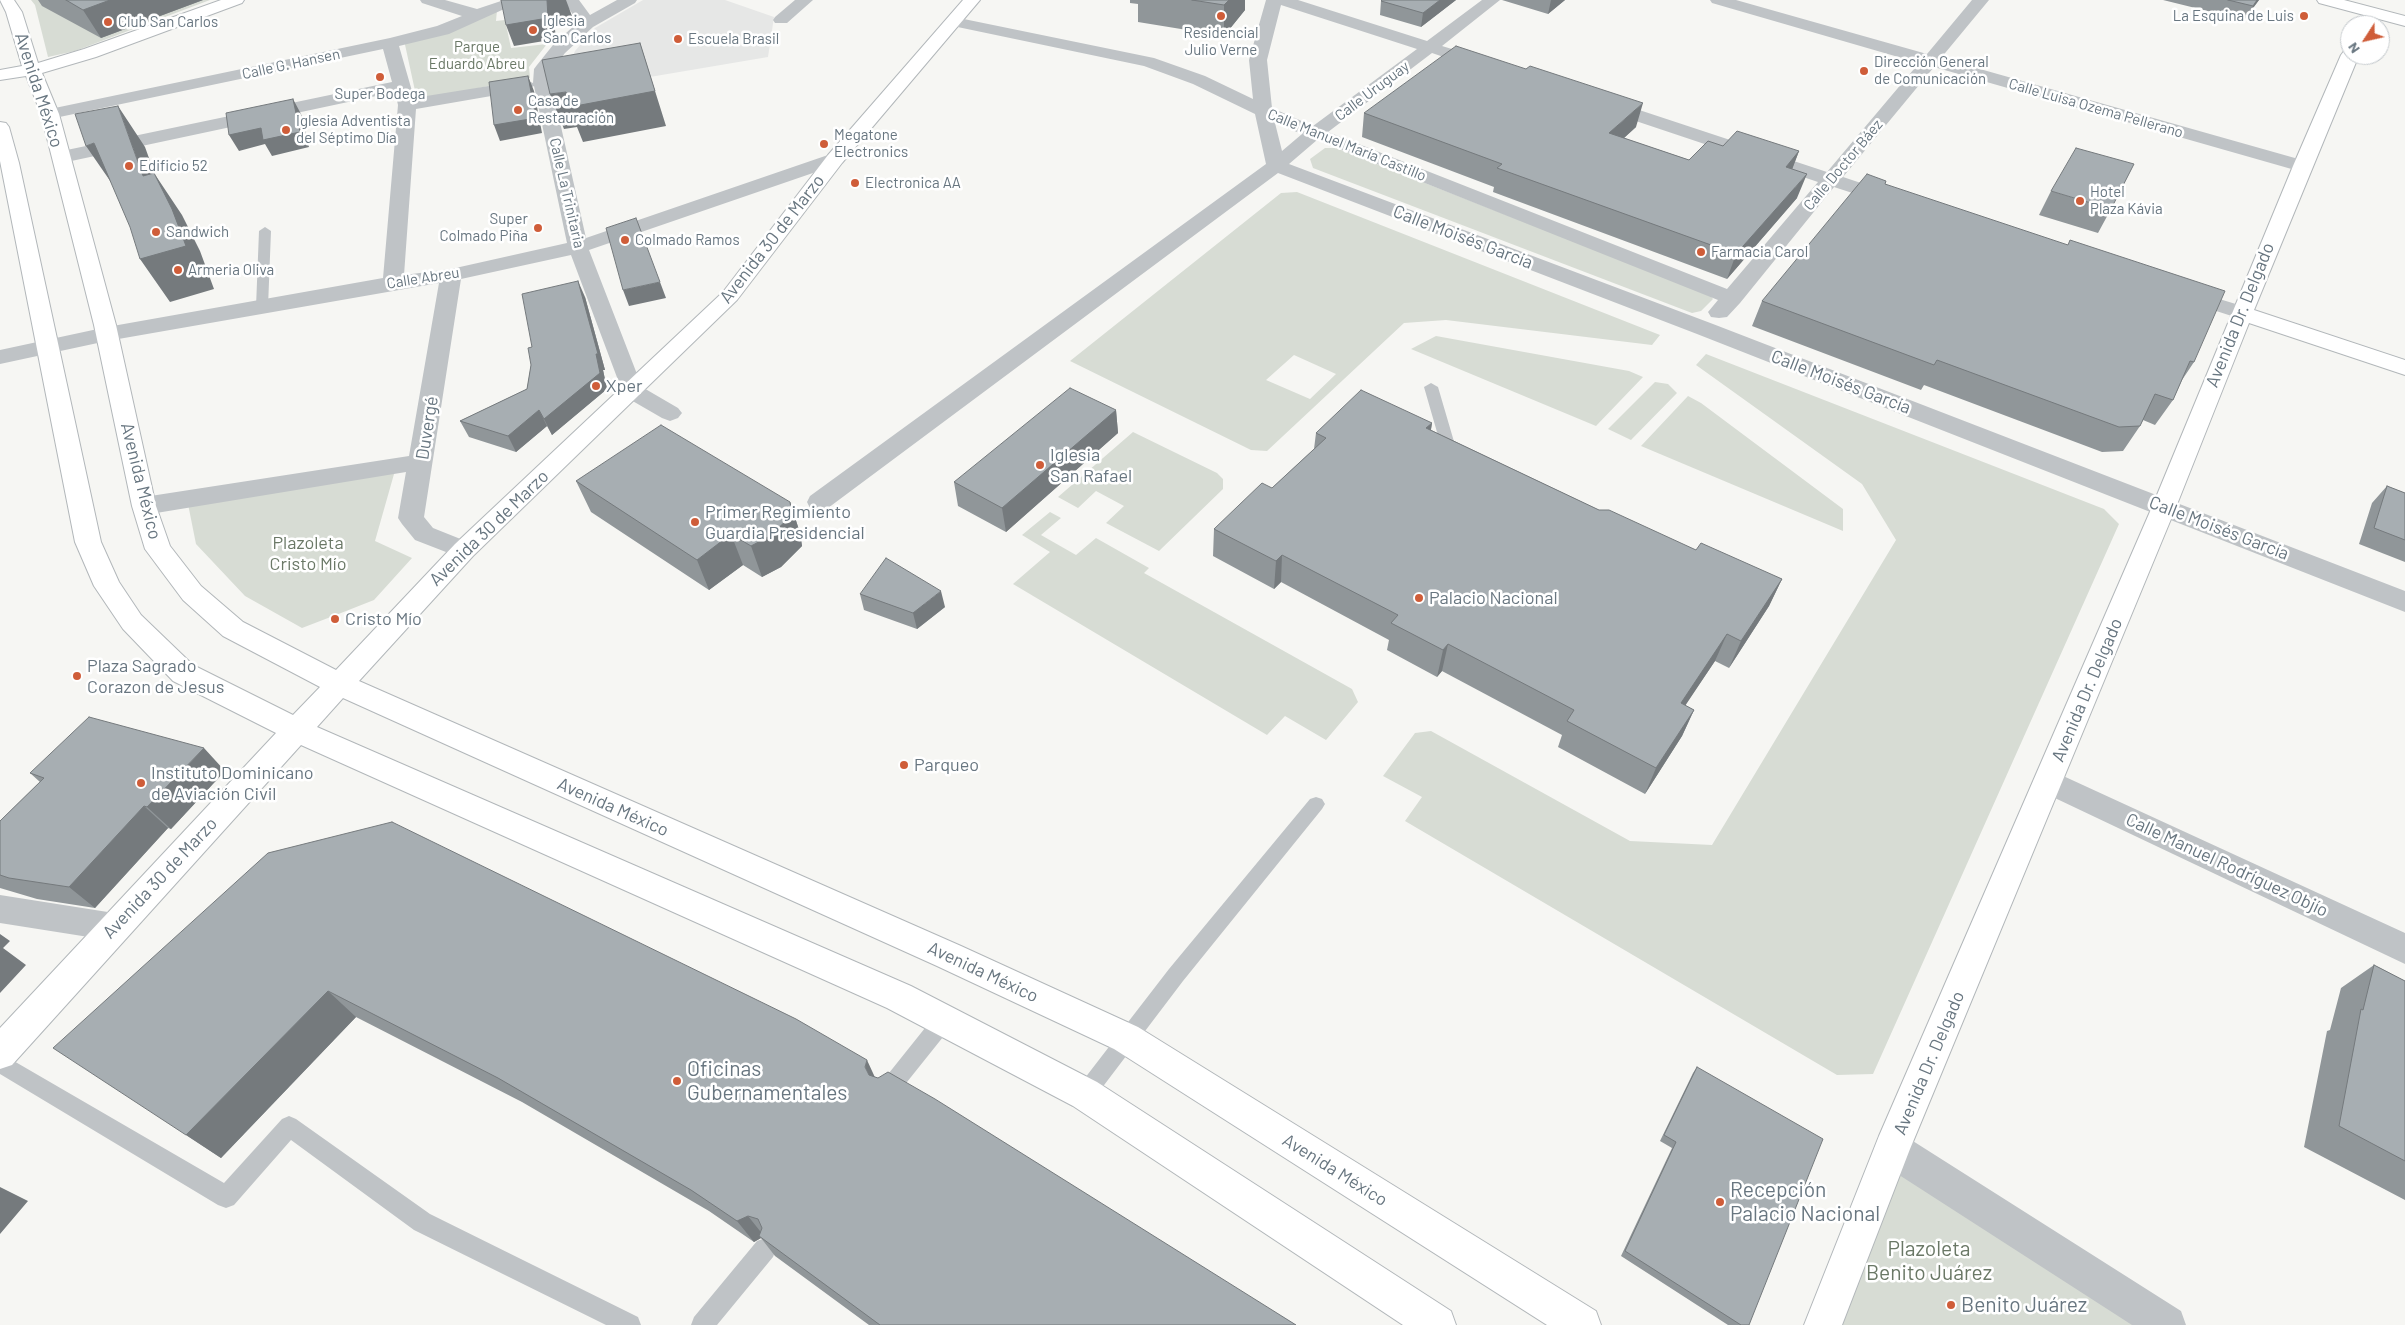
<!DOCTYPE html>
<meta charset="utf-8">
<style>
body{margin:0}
#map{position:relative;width:2405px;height:1325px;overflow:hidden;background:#f6f6f3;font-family:Barlow,sans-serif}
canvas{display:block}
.north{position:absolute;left:2340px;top:15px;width:50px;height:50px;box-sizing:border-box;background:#fff;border:1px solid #c3c8cc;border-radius:50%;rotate:235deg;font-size:14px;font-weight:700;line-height:20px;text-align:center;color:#687680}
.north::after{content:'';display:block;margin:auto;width:18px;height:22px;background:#cf5d39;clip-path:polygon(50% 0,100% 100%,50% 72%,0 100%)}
</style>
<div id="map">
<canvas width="2405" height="1325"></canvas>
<div class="north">N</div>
</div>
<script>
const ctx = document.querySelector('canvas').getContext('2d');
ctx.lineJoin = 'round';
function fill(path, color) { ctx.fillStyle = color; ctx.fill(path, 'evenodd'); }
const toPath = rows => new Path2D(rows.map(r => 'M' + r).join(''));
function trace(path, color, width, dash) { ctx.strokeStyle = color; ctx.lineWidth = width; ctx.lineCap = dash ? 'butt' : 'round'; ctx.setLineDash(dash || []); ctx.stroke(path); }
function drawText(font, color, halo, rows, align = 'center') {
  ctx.font = font + ' Barlow,sans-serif'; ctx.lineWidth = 5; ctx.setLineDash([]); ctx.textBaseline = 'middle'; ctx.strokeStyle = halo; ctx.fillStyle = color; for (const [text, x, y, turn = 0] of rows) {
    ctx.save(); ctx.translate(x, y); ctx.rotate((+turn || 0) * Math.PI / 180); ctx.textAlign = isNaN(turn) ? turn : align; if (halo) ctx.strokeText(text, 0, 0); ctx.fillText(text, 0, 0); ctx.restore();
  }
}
const built = toPath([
 [643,0,725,0,774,17,768,57,567,91,566,72,575,51,595,28]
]);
const green = toPath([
 [31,0,210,0,75,51,48,57,35,5],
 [497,10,496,21,505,20,511,48,547,44,529,67,530,78,417,100,404,40],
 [1325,148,1336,148,1710,295,1713,299,1701,311,1692,313,1313,168,1310,159],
 [1297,192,1660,335,1652,345,1446,320,1404,323,1267,451,1251,450,1070,361,1281,193],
 [1294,355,1336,374,1310,399,1266,380],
 [1436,336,1629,371,1643,377,1596,426,1411,349],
 [1706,354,2104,509,2119,524,1873,1074,1837,1075,1405,821,1422,797,1383,776,1415,733,1431,731,1630,841,1712,845,1896,540,1862,484,1696,365],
 [1655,382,1668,384,1677,393,1631,440,1608,429],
 [1688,396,1701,403,1843,509,1843,531,1641,446],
 [1133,432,1217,473,1223,479,1223,489,1159,551,1106,523,1124,506,1096,491,1078,508,1058,497],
 [396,467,375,541,412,558,374,600,341,613,302,628,245,596,196,544,188,504],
 [1050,512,1061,518,1041,535,1076,555,1096,538,1149,568,1144,573,1352,689,1358,702,1326,740,1285,716,1267,735,1013,584,1050,552,1022,535],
 [1896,1165,2148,1325,1835,1325]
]);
const lane = toPath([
 [265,227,271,231,268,307,262,311,256,307,259,231,265,227],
 [1431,383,1438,387,1455,445,1463,455,1461,458,1451,458,1441,446,1424,387,1431,383],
 [1316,797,1322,799,1325,804,1322,809,1183,981,1092,1101,1085,1104,1078,1101,1075,1094,1078,1087,1169,969,1310,799,1316,797],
 [944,1011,951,1013,954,1020,951,1027,895,1097,888,1100,881,1097,878,1090,881,1083,937,1013,944,1011],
 [0,1053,224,1183,282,1119,289,1116,296,1119,430,1214,638,1317,641,1325,606,1325,414,1230,291,1140,234,1205,226,1208,218,1205,0,1074,0,1053],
 [765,1238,773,1241,776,1249,773,1257,717,1325,691,1325,694,1317,757,1241,765,1238]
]);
const street = toPath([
 [420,0,445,0,477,9,504,0,537,0,535,3,502,10,449,34,399,46,414,98,526,80,533,83,534,69,537,65,553,45,578,22,563,0,579,0,590,15,617,0,637,0,635,3,593,27,565,53,552,70,551,82,586,238,828,155,842,155,844,159,842,163,589,250,642,387,678,408,682,413,678,418,670,421,662,418,624,396,571,255,461,279,424,517,433,528,473,544,477,550,473,556,464,559,415,540,402,524,398,518,406,472,144,515,135,512,132,506,135,500,144,497,409,456,439,283,107,341,0,364,0,350,107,327,383,278,398,105,395,92,62,163,55,161,53,157,55,153,62,151,392,82,383,49,50,119,44,118,41,114,44,110,50,109,390,38,437,26,462,16,422,3,420,0],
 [534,86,567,243,451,269,404,275,416,109,526,90,534,86],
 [795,0,813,0,787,23,775,23,773,20,775,17,795,0],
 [1266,0,1298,0,1427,41,1482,0,1500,0,1442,46,1488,60,1491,64,1488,68,1476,68,1432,53,1328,132,1727,289,1818,182,1597,108,1594,104,1597,100,1609,100,1827,172,1919,63,1712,3,1710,0,1736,0,1927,54,1972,0,1989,0,1941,58,2309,162,2311,166,2309,170,2295,170,1934,67,1843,177,1897,195,1900,199,1897,203,1890,205,1883,203,1834,187,1740,303,1727,317,1719,318,1711,317,1708,312,1718,300,1317,140,1289,164,1713,324,2405,591,2405,612,1697,334,1278,173,828,508,819,511,810,508,807,502,810,496,1266,164,1255,114,1193,84,1144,66,948,25,946,22,948,19,954,17,1154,58,1205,76,1253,99,1249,60,1266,0],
 [1281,5,1417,49,1313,126,1272,108,1267,60,1281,5],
 [1275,123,1302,134,1282,151,1275,123],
 [2183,288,2249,308,2252,313,2249,318,2241,319,2176,298,2172,294,2176,290,2183,288],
 [2048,769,2405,933,2405,964,2038,790,2033,781,2038,772,2048,769],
 [0,895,114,913,125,917,130,927,125,937,114,941,0,923,0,895],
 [1892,1131,1905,1136,2181,1311,2186,1325,2132,1325,1879,1162,1874,1149,1879,1136,1892,1131]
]);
const secondary = toPath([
 [0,0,14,0,22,12,38,63,84,49,221,0,244,0,242,3,96,57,42,73,59,114,116,325,156,506,170,546,201,586,243,622,336,670,455,544,723,292,828,155,963,0,980,0,842,163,737,300,473,556,359,681,961,946,1138,1027,1596,1311,1601,1325,1547,1325,1114,1049,937,966,343,698,317,727,911,986,1097,1082,1451,1311,1456,1325,1403,1325,1073,1106,887,1008,301,745,12,1065,0,1069,0,1028,276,733,173,681,123,629,94,586,75,542,0,161,0,122,6,123,9,127,19,163,101,542,119,582,141,615,193,665,293,715,320,687,223,636,183,600,145,549,132,506,94,325,41,114,26,76,0,80,0,70,22,66,6,12,0,0],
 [2317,0,2344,0,2405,16,2405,26,2319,3,2317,0],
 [2350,50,2350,55,2359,55,2254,310,2405,360,2405,375,2249,323,2176,507,1910,1149,1842,1325,1804,1325,1879,1136,2152,507,2293,166,2341,55,2344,51,2350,50]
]);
const wall = toPath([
 [38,0,203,0,101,38,42,6],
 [1130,0,1245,0,1245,10,1224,36,1138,22,1138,4,1130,3],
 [1456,0,1421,27,1380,15,1381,1],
 [1502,0,1565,0,1548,14],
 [2163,0,2259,0,2244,20],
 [1364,113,1636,127,1624,138,1689,160,1723,146,1799,151,1792,169,1797,198,1727,279,1493,192,1494,187,1362,137],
 [1885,184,2194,362,2182,380,2173,400,2155,425,2143,420,2140,426,2123,451,2102,452,1924,385,1921,390,1752,326,1762,301],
 [2051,191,2111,209,2098,233,2039,215],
 [585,297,605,370,603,370,607,389,552,435,547,426,516,452,469,437,460,421,527,389,531,365,532,347],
 [1116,410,1118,433,1006,532,958,506,954,482],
 [1432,423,1431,430,1599,510,1696,550,1782,579,1769,606,1729,668,1715,661,1685,705,1694,710,1682,736,1645,794,1558,747,1562,735,1442,671,1437,677,1387,650,1389,640,1281,582,1274,589,1213,556,1214,529,1272,488,1314,449,1316,433],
 [576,481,790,502,800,533,802,546,781,567,762,577,743,565,709,590,591,512],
 [2387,486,2405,493,2405,562,2359,544,2372,503],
 [860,594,945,607,917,629,864,610],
 [225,771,171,829,168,828,95,908,37,899,0,888,0,821,40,782,30,773],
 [268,853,875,1077,1296,1325,869,1325,775,1256,761,1238,754,1242,709,1211,522,1102,356,1017,221,1158,186,1135],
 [2374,965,2405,981,2405,1200,2304,1147,2327,1031,2330,1030,2341,988],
 [1697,1067,1749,1325,1728,1325,1621,1256,1672,1148,1660,1141,1693,1073]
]);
const shadedWall = toPath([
 [110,0,203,0,101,38,83,10],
 [547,0,566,0,572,16,554,20,556,39,514,46,506,25],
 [1229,0,1245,0,1245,10,1224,36,1224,5],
 [1440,0,1456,0,1421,27,1423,13],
 [1551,0,1565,0,1548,14],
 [2257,0,2259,0,2244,20,2253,6],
 [640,43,666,126,583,142,577,127,564,129,550,94,566,92],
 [528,76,534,91,542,133,500,141,494,125],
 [293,99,301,114,309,147,272,156,265,144,239,151,229,135],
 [1643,103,1636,127,1603,157,1609,133],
 [118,106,145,147,171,219,143,176],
 [94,143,115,188,86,146],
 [1799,151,1790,175,1786,167],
 [154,173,182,215,200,251,214,289,170,302,140,259],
 [1807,174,1797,198,1727,279,1736,254],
 [578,281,585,297,605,370,603,370,607,389,552,435,544,419],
 [660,282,666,298,629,306,623,290],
 [539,410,547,426,516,452,508,436],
 [1116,410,1118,433,1006,532,1002,508],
 [1432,423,1427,451,1426,428],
 [790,502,800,533,802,546,781,567,762,577,751,546],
 [731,534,743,565,709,590,697,560],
 [1282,555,1281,582,1274,589,1276,561],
 [1782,579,1769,606,1729,668,1741,641],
 [941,591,945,607,917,629,913,613],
 [1727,634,1715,661,1669,730,1681,703],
 [1448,644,1442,671,1437,677,1443,650],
 [1694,710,1682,736,1645,794,1656,768],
 [204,748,225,771,171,829,147,807],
 [144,806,168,828,95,908,69,887],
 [0,934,10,941,3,948,26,965,0,993],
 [328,991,356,1017,221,1158,186,1135],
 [867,1060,878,1084,876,1091,865,1067],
 [0,1187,28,1201,0,1234],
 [748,1216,764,1236,759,1236,761,1238,754,1242,737,1221]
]);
const building = toPath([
 [66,0,110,0,83,10,66,0],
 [501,0,547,0,548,18,506,25,501,0],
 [1192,0,1229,0,1224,5,1192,0],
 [1382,0,1440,0,1423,13,1381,1,1382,0],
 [2228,0,2257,0,2253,6,2228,0],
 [640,43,655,91,570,107,566,92,550,94,542,60,640,43],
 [1456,46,1526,69,1530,66,1643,103,1609,133,1689,160,1708,141,1723,146,1737,131,1799,151,1786,167,1807,174,1736,254,1497,168,1502,164,1364,113,1456,46],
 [528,76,536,118,494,125,489,82,528,76],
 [293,99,300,132,263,140,261,128,229,135,226,113,293,99],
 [118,106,143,176,154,173,172,209,186,246,140,259,130,227,94,143,86,146,75,114,118,106],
 [2076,148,2134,164,2111,209,2051,191,2076,148],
 [1867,174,1886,181,1885,184,2068,245,2070,240,2225,291,2194,362,2190,361,2173,400,2155,394,2140,426,2119,427,1937,360,1934,365,1762,301,1867,174],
 [636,218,660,282,623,290,606,228,636,218],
 [578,281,598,354,596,354,600,373,544,419,539,410,508,436,460,421,527,389,531,365,528,348,532,347,522,294,578,281],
 [1070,388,1116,410,1002,508,954,482,1070,388],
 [1361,390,1432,423,1426,428,1599,510,1609,510,1696,550,1701,543,1782,579,1741,641,1727,634,1681,703,1694,710,1656,768,1567,721,1574,710,1448,644,1443,650,1391,623,1398,615,1282,555,1276,561,1214,529,1262,483,1272,488,1326,438,1316,433,1361,390],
 [661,425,790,502,792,515,770,536,751,546,731,534,697,560,576,481,661,425],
 [2387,486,2405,493,2405,540,2374,528,2387,486],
 [886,558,941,591,913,613,860,594,886,558],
 [89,717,204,748,147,807,144,806,69,887,9,878,0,875,0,821,44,778,30,773,89,717],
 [392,822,796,1019,867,1060,865,1067,869,1075,878,1078,888,1072,935,1099,1296,1325,880,1325,759,1236,762,1228,758,1219,748,1216,737,1221,691,1190,498,1078,328,991,186,1135,53,1048,268,853,392,822],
 [2374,965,2405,981,2405,1161,2339,1126,2361,1009,2363,1010,2374,965],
 [1697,1067,1823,1139,1749,1325,1741,1325,1625,1251,1676,1142,1664,1135,1697,1067]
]);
const markers = [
 [1221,16,5,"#cf5d39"],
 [2304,16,5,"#cf5d39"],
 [108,22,5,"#cf5d39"],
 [533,30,5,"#cf5d39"],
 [678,39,5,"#cf5d39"],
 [1864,71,5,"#cf5d39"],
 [380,77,5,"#cf5d39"],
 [518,110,5,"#cf5d39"],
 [286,130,5,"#cf5d39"],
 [824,144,5,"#cf5d39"],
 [129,166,5,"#cf5d39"],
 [855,183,5,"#cf5d39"],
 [2080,201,5,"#cf5d39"],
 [538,228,5,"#cf5d39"],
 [156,232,5,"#cf5d39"],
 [625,240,5,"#cf5d39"],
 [1701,252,5,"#cf5d39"],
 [178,270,5,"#cf5d39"],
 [596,386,5,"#cf5d39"],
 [1040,465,5,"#cf5d39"],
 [695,522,5,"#cf5d39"],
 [1419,598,5,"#cf5d39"],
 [335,619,5,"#cf5d39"],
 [77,676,5,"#cf5d39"],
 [904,765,5,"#cf5d39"],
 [141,783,5,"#cf5d39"],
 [677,1081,5,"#cf5d39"],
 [1720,1202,5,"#cf5d39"],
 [1951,1305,5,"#cf5d39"]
];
const farPoinames = [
 ["La Esquina de Luis",2294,16,"right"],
 ["Iglesia",543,21],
 ["San Carlos",543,38],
 ["Club San Carlos",118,22],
 ["Residencial",1221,33,"center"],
 ["Julio Verne",1221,50,"center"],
 ["Escuela Brasil",688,39],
 ["Dirección General",1874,62],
 ["de Comunicación",1874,79],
 ["Super Bodega",380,94,"center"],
 ["Casa de",528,101],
 ["Restauración",528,118],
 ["Iglesia Adventista",296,121],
 ["del Séptimo Día",296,138],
 ["Megatone",834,135],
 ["Electronics",834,152],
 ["Edificio 52",139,166],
 ["Electronica AA",865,183],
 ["Hotel",2090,192],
 ["Plaza Kávia",2090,209],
 ["Super",528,219,"right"],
 ["Colmado Piña",528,236,"right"],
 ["Sandwich",166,232],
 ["Colmado Ramos",635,240],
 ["Farmacia Carol",1711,252],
 ["Armeria Oliva",188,270]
];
const farParknames = [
 ["Parque",477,47],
 ["Eduardo Abreu",477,64]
];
const farStreetnames = [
 ["Calle G. Hansen",291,64,-12],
 ["Calle Uruguay",1372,91,-37],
 ["Calle Luisa Ozema Pellerano",2096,108,16],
 ["Calle Manuel María Castillo",1347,145,22],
 ["Calle Doctor Báez",1843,165,-50],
 ["Calle La Trinitaria",567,193,77],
 ["Calle Abreu",423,278,-9]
];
const streetNames = [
 ["Avenida México",39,90,72],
 ["Calle Moisés García",1463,237,21],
 ["Avenida 30 de Marzo",772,239,-52],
 ["Avenida Dr. Delgado",2240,315,-68],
 ["Calle Moisés García",1841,382,21],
 ["Duvergé",427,428,-81],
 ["Avenida México",141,481,76],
 ["Avenida 30 de Marzo",489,528,-44],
 ["Calle Moisés García",2219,528,21],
 ["Avenida Dr. Delgado",2087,690,-67],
 ["Avenida México",613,807,24],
 ["Calle Manuel Rodríguez Objío",2227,865,25],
 ["Avenida 30 de Marzo",160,878,-47],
 ["Avenida México",983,972,25],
 ["Avenida Dr. Delgado",1929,1063,-67],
 ["Avenida México",1335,1170,32]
];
const poiNames = [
 ["Xper",606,386],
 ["Iglesia",1050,455],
 ["San Rafael",1050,476],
 ["Primer Regimiento",705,512],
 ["Guardia Presidencial",705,533],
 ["Palacio Nacional",1429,598],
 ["Cristo Mío",345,619],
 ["Plaza Sagrado",87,666],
 ["Corazon de Jesus",87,687],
 ["Parqueo",914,765],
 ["Instituto Dominicano",151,773],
 ["de Aviación Civil",151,794]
];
const parkNames = [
 ["Plazoleta",308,543],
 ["Cristo Mío",308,564]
];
const nearPoinames = [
 ["Oficinas",687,1069],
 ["Gubernamentales",687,1093],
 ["Recepción",1730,1190],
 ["Palacio Nacional",1730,1214],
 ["Benito Juárez",1961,1305]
];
const nearParknames = [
 ["Plazoleta",1929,1249],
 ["Benito Juárez",1929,1273]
];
fill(built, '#e6e7e6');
fill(green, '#d7dcd4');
trace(secondary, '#b2b7ba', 2);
fill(lane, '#bfc3c6');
fill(street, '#bfc3c6');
fill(secondary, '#fff');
fill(wall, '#909699');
fill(shadedWall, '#757a7d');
fill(building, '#a7aeb2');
trace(building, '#757a7d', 1);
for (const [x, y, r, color] of markers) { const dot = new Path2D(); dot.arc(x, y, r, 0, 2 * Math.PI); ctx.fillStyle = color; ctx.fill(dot); trace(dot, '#fff', 2); }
drawText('15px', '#687680', '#fff', farPoinames, 'left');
drawText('15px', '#6a7866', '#fff', farParknames);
drawText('15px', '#687680', '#fff', farStreetnames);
drawText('18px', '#687680', '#fff', streetNames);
drawText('18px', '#687680', '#fff', poiNames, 'left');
drawText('18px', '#6a7866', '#fff', parkNames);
drawText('21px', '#687680', '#fff', nearPoinames, 'left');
drawText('21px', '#6a7866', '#fff', nearParknames);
</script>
